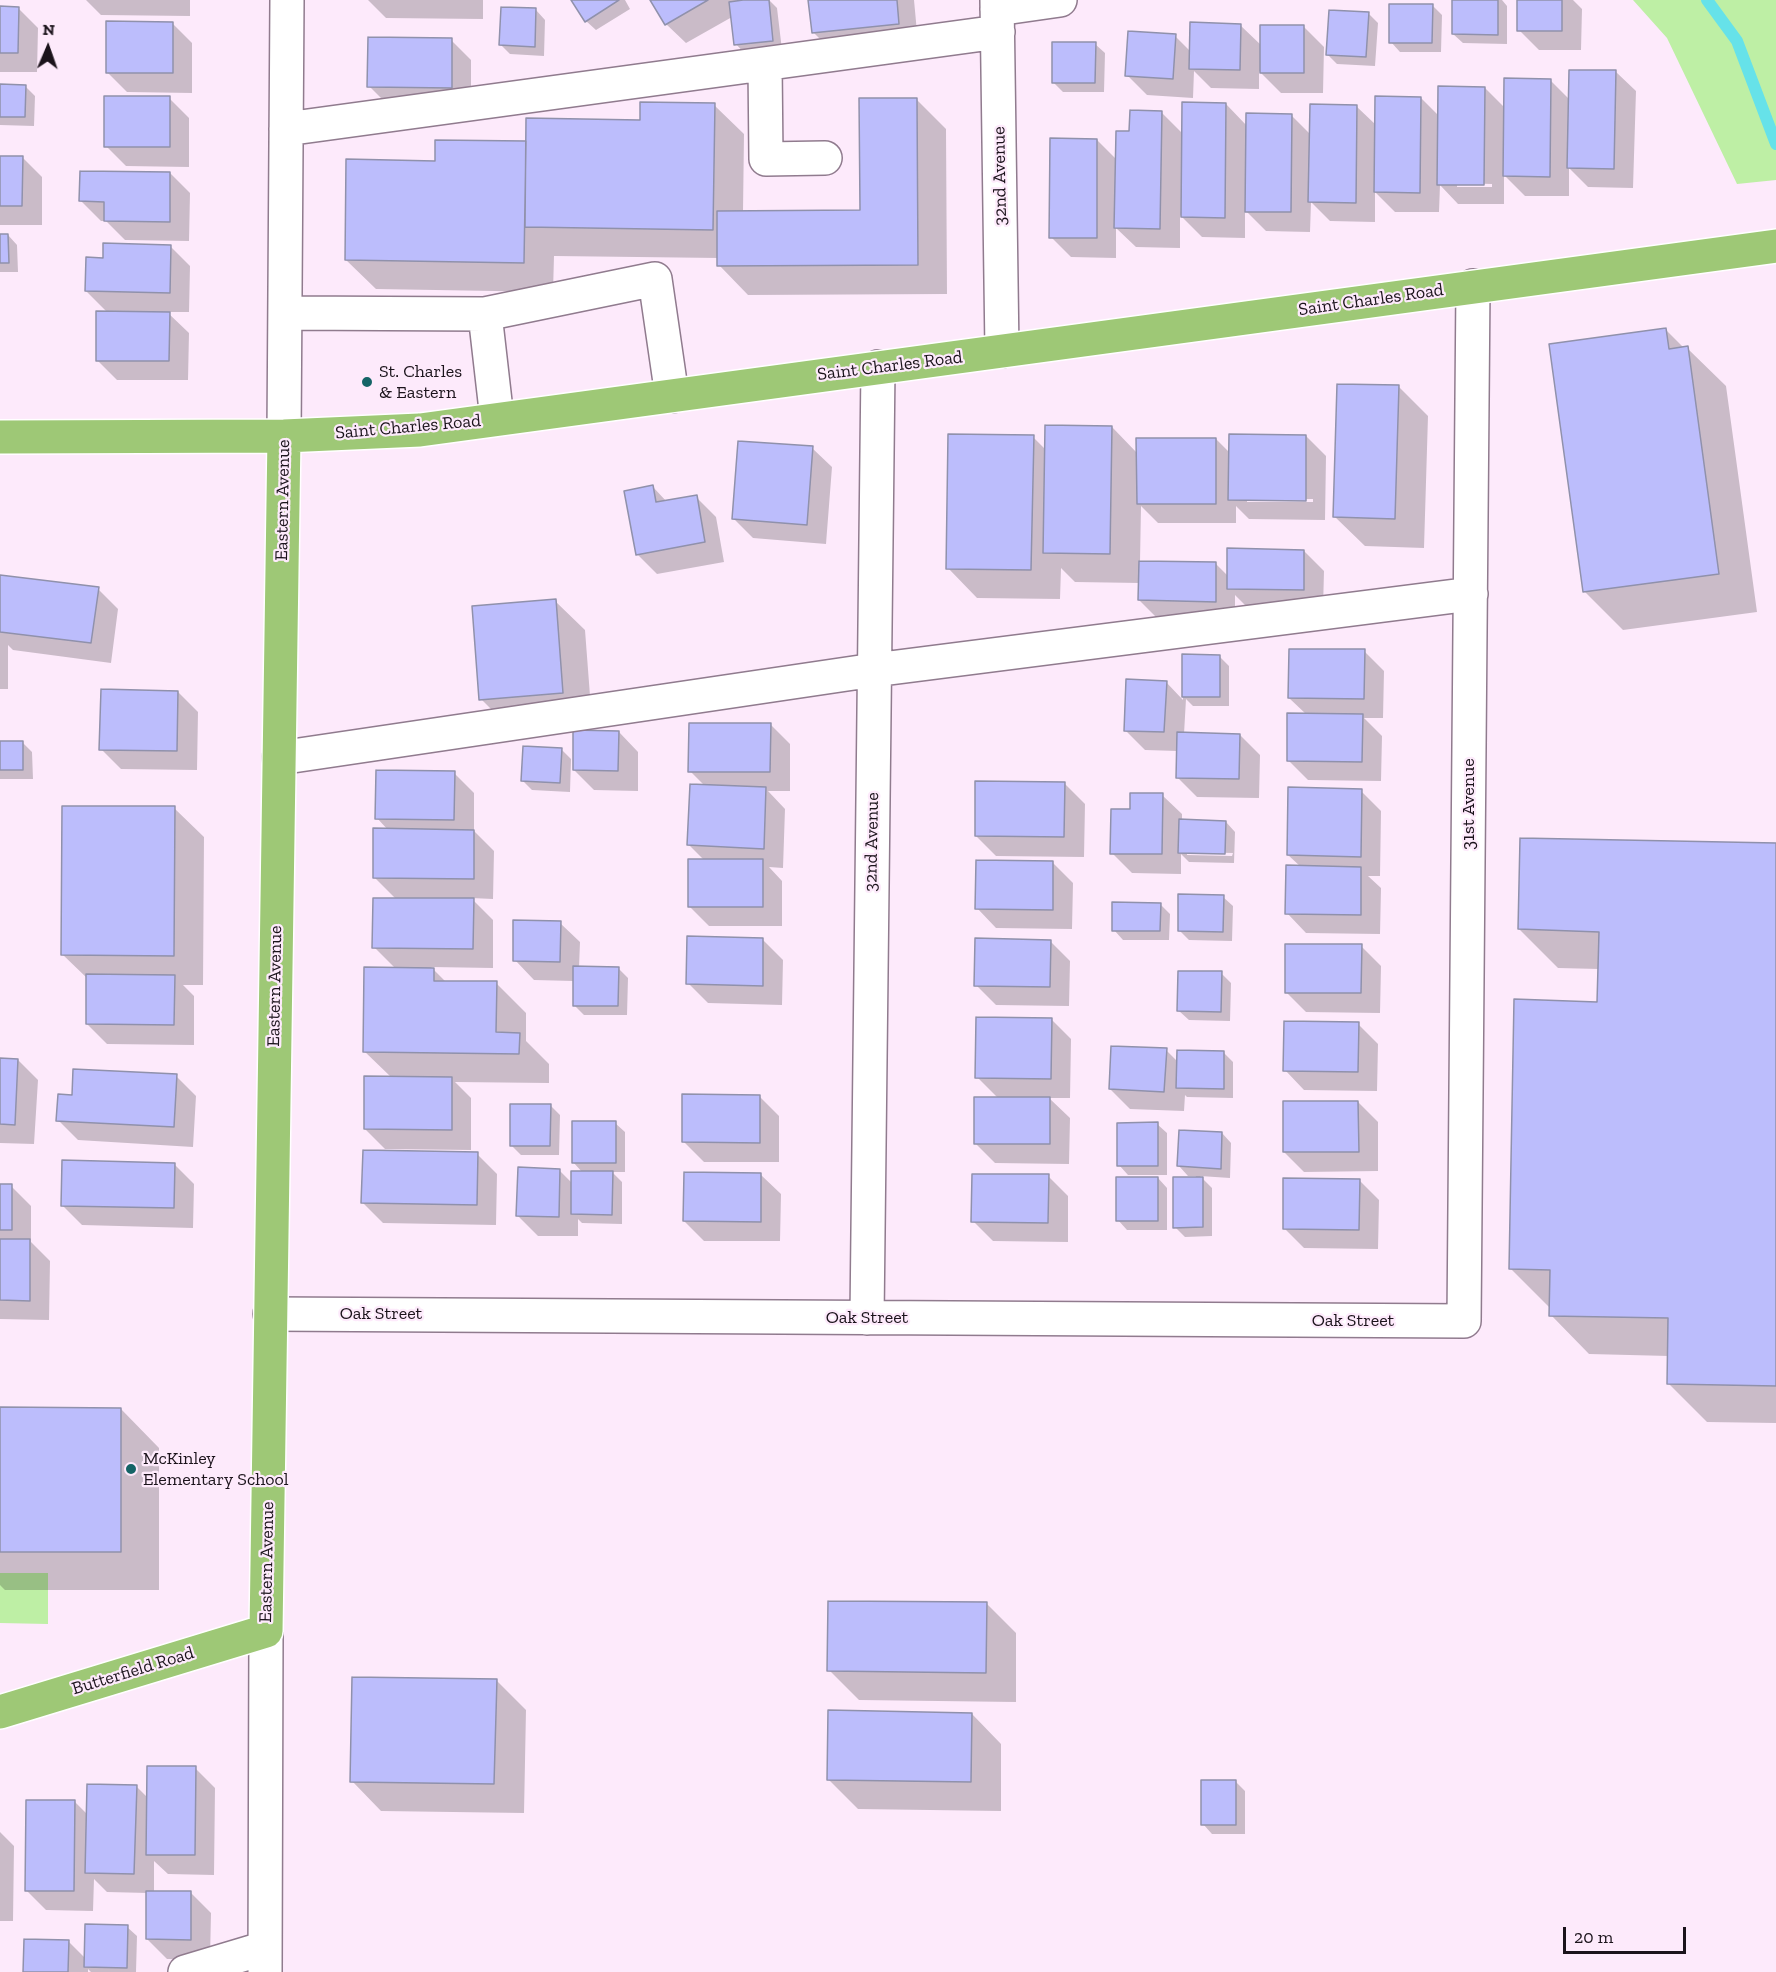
<!DOCTYPE html>
<style>
body{margin:0}
#map{position:relative;width:1776px;height:1972px;overflow:hidden;background:#fdeafb;font-family:"Zilla Slab",serif}
canvas{display:block}
.north{position:absolute;left:18px;top:18px;width:60px;height:60px;-webkit-text-stroke:4px #fdeafb;paint-order:stroke;rotate:2deg;font-size:16px;font-weight:700;line-height:24px;text-align:center;color:#1b131b}
.north::after{content:'';display:block;margin:auto;width:21px;height:27px;background:#1b131b;clip-path:polygon(50% 0,100% 100%,50% 72%,0 100%)}
.scale{position:absolute;left:1563px;top:1927px;width:123px;height:27px;box-sizing:border-box;border:3px solid #1b131b;border-top:0;padding-left:8px;font-size:18px;line-height:21px;white-space:nowrap;color:#1b131b;-webkit-text-stroke:4px #fdeafb;paint-order:stroke}
</style>
<div id="map">
<canvas width="1776" height="1972"></canvas>
<div class="north">N</div>
<div class="scale">20 m</div>
</div>
<script>
const ctx = document.querySelector('canvas').getContext('2d');
ctx.lineJoin = 'round';
function fill(path, color) { ctx.fillStyle = color; ctx.fill(path, 'evenodd'); }
const toPath = rows => new Path2D(rows.map(r => 'M' + r).join(''));
function trace(path, color, width, dash) { ctx.strokeStyle = color; ctx.lineWidth = width; ctx.lineCap = dash ? 'butt' : 'round'; ctx.setLineDash(dash || []); ctx.stroke(path); }
function drawText(font, color, halo, rows, align = 'center') {
  ctx.font = font + ' "Zilla Slab",serif'; ctx.lineWidth = 4.5; ctx.setLineDash([]); ctx.textBaseline = 'middle'; ctx.strokeStyle = halo; ctx.fillStyle = color; for (const [text, x, y, turn = 0] of rows) {
    ctx.save(); ctx.translate(x, y); ctx.rotate((+turn || 0) * Math.PI / 180); ctx.textAlign = isNaN(turn) ? turn : align; if (halo) ctx.strokeText(text, 0, 0); ctx.fillText(text, 0, 0); ctx.restore();
  }
}
const green = toPath([
 [1633,0,1776,0,1776,180,1737,184,1667,38],
 [0,1573,48,1573,48,1624,0,1623]
]);
const shadow = toPath([
 [86,0,190,0,190,16,101,15],
 [368,0,483,0,483,19,386,18],
 [573,0,625,0,630,9,596,30,586,21],
 [652,0,769,0,777,8,782,50,745,54,736,44,732,17,686,43,666,24],
 [809,0,914,0,918,43,833,52,813,32],
 [1454,0,1502,0,1507,6,1507,44,1463,43,1453,34],
 [1519,0,1573,0,1582,9,1581,50,1539,50,1519,30],
 [1432,5,1442,15,1441,52,1400,52,1391,42],
 [0,8,18,8,38,28,37,72,0,72],
 [536,10,545,20,544,56,510,54,501,45],
 [1368,13,1378,23,1375,66,1337,64,1328,55],
 [172,23,192,43,192,93,127,92,107,72],
 [1240,25,1262,46,1304,27,1324,47,1323,93,1281,93,1259,71,1259,89,1211,88,1194,71,1193,98,1147,95,1127,75,1175,36,1191,52],
 [451,40,471,60,471,107,389,106,369,86],
 [1095,44,1105,53,1104,92,1063,92,1053,82],
 [1616,72,1636,91,1633,188,1588,187,1569,168,1569,196,1525,196,1504,175,1504,204,1458,204,1440,185,1439,212,1395,212,1375,192,1375,222,1330,221,1311,202,1310,232,1266,231,1245,210,1245,238,1202,237,1180,215,1180,248,1136,247,1116,228,1116,258,1071,257,1051,237,1097,140,1117,160,1131,132,1161,112,1183,134,1226,104,1247,126,1291,115,1311,135,1356,106,1376,125,1421,98,1440,117,1485,88,1506,109,1550,80,1570,100],
 [1457,183,1492,184,1492,187,1457,187],
 [0,86,25,86,35,96,34,126,0,125],
 [169,98,189,118,189,167,126,166,106,146],
 [917,100,946,129,947,294,748,295,719,265,719,258,554,256,553,292,376,289,346,260,436,162,714,105,744,134,743,212,862,212],
 [0,157,22,157,42,177,42,225,0,225],
 [170,173,190,193,189,241,125,240,106,221,101,221,81,201],
 [0,235,8,235,17,245,18,272,0,272],
 [170,246,190,266,189,312,167,312,189,333,188,380,117,380,97,360,108,313,86,291,105,260],
 [1665,329,1684,348,1687,348,1726,386,1757,612,1623,630,1584,591],
 [1398,386,1428,416,1424,548,1365,546,1335,517],
 [1112,427,1138,454,1216,439,1230,453,1306,436,1326,456,1325,520,1249,519,1236,506,1236,523,1158,523,1141,506,1140,562,1216,564,1228,576,1304,551,1324,571,1323,609,1248,608,1235,595,1235,621,1159,620,1139,600,1140,583,1075,582,1061,568,1060,599,977,598,948,568,1033,437,1046,450],
 [1247,499,1313,499,1313,502,1247,502],
 [812,448,832,467,826,544,753,538,733,518],
 [653,487,667,502,696,497,716,517,724,562,657,574,637,554],
 [0,577,98,589,118,609,111,663,13,650,8,645,8,689,0,689],
 [555,601,585,630,592,722,511,729,481,699],
 [1364,651,1384,671,1383,718,1364,718,1382,736,1381,781,1308,780,1288,760,1307,715,1289,698],
 [1183,656,1219,656,1229,666,1229,706,1193,706,1186,699,1184,734,1240,735,1260,755,1259,798,1197,797,1177,777,1178,751,1145,750,1125,730,1166,682,1183,700],
 [178,692,198,712,197,770,121,769,101,749],
 [770,724,790,744,790,791,768,791,785,809,783,868,769,867,782,881,782,926,709,926,689,906,705,861,689,845,705,786,690,771],
 [619,732,638,752,638,791,594,790,574,770],
 [0,743,23,743,32,752,33,779,0,779],
 [562,750,571,759,570,792,532,790,522,780],
 [454,773,474,793,474,831,494,851,493,899,471,898,493,920,493,968,431,967,446,982,496,983,526,1013,526,1041,549,1064,549,1083,455,1082,471,1098,471,1150,385,1149,365,1129,391,1077,364,1051,396,969,374,947,396,899,374,877,388,830,377,818],
 [1065,784,1085,804,1084,857,996,856,976,836],
 [1361,791,1381,811,1380,876,1368,876,1381,888,1380,934,1306,933,1287,913,1301,867,1288,855],
 [1162,795,1182,814,1182,820,1226,822,1235,832,1234,863,1189,862,1181,854,1181,874,1132,873,1112,853,1132,810],
 [1187,852,1233,853,1232,856,1187,855],
 [174,808,204,837,203,985,183,985,194,996,194,1045,107,1044,87,1024,88,979,62,954],
 [1776,844,1776,1423,1707,1422,1668,1383,1669,1356,1589,1354,1551,1315,1549,1307,1511,1269,1599,1003,1599,969,1558,968,1519,929],
 [1053,863,1073,883,1072,929,996,928,977,908],
 [1223,897,1233,906,1232,941,1189,940,1179,930],
 [1160,904,1170,914,1169,940,1123,940,1114,930],
 [560,923,580,942,579,968,618,968,628,978,627,1015,584,1015,574,1005,574,981,534,980,515,960],
 [763,940,783,960,782,1005,708,1003,688,983],
 [1050,941,1070,961,1069,1006,996,1005,976,985],
 [1361,946,1381,966,1380,1013,1306,1012,1286,992],
 [1221,973,1231,983,1230,1021,1189,1020,1179,1011],
 [1051,1019,1071,1039,1070,1098,1049,1098,1070,1118,1069,1164,995,1163,975,1143,998,1098,977,1077],
 [1358,1024,1378,1044,1377,1091,1304,1090,1285,1070],
 [1166,1050,1178,1062,1224,1053,1233,1062,1233,1098,1187,1097,1185,1095,1184,1111,1130,1109,1110,1089],
 [0,1059,18,1060,38,1080,34,1144,0,1143],
 [176,1076,196,1096,193,1147,78,1140,58,1120,73,1096],
 [759,1096,779,1116,779,1162,704,1162,684,1142],
 [1358,1102,1378,1122,1378,1171,1304,1172,1284,1152],
 [550,1105,560,1115,559,1155,521,1155,511,1145],
 [615,1123,625,1132,625,1172,612,1172,622,1182,622,1224,582,1223,578,1219,578,1236,538,1236,518,1216,559,1170,573,1184,583,1173,573,1162],
 [1157,1124,1167,1133,1167,1175,1128,1175,1119,1165],
 [1222,1133,1231,1143,1230,1178,1200,1176,1212,1188,1212,1236,1185,1237,1175,1227,1196,1176,1188,1176,1179,1166],
 [477,1154,497,1174,496,1225,383,1223,363,1203],
 [174,1164,194,1184,193,1228,82,1225,62,1205],
 [761,1175,781,1194,780,1241,704,1241,684,1221],
 [1048,1176,1068,1196,1068,1242,993,1241,973,1221],
 [1158,1178,1167,1188,1167,1230,1127,1230,1118,1220],
 [1359,1180,1379,1200,1378,1249,1304,1248,1284,1228],
 [0,1186,11,1186,31,1206,31,1242,50,1261,49,1320,0,1319],
 [0,1409,121,1409,159,1448,159,1590,5,1590,0,1585],
 [987,1604,1016,1633,1016,1702,859,1700,829,1670],
 [496,1680,526,1710,524,1813,381,1811,352,1781],
 [972,1714,1001,1744,1001,1811,858,1809,828,1779],
 [195,1768,215,1788,214,1875,168,1874,154,1861,154,1893,191,1893,211,1913,210,1959,167,1959,147,1939,148,1893,107,1892,94,1879,93,1911,46,1910,26,1890,75,1802,88,1815,136,1786,148,1798],
 [1236,1782,1245,1791,1245,1834,1212,1834,1203,1824],
 [0,1832,14,1846,13,1921,0,1921],
 [127,1927,137,1936,136,1972,91,1972,88,1969,88,1972,25,1972,68,1941,86,1959]
]);
const stream = toPath([
 [1707,0,1737,41,1776,144]
]);
const building = toPath([
 [571,0,619,0,585,22,571,0],
 [650,0,708,0,665,25,650,0],
 [743,0,769,0,773,41,734,45,729,2,743,0],
 [808,0,897,0,899,24,812,33,808,0],
 [1452,0,1498,0,1498,35,1452,34,1452,0],
 [1517,0,1562,0,1562,31,1517,31,1517,0],
 [1389,4,1433,4,1432,43,1389,43,1389,4],
 [0,6,19,7,18,53,0,53,0,6],
 [501,7,536,8,535,47,499,45,501,7],
 [1329,10,1369,12,1366,57,1326,55,1329,10],
 [106,21,173,22,173,73,106,73,106,21],
 [1190,22,1241,24,1240,70,1189,69,1190,22],
 [1260,25,1304,25,1304,73,1260,73,1260,25],
 [1128,31,1176,34,1173,79,1125,76,1128,31],
 [368,37,452,38,452,88,367,87,368,37],
 [1052,42,1096,42,1095,83,1052,83,1052,42],
 [1569,70,1616,70,1614,169,1567,168,1569,70],
 [1504,78,1551,79,1550,177,1503,176,1504,78],
 [0,84,26,85,25,117,0,117,0,84],
 [1438,86,1485,87,1484,185,1437,185,1438,86],
 [104,96,170,96,170,147,104,147,104,96],
 [1375,96,1421,97,1420,193,1374,192,1375,96],
 [859,98,917,98,918,265,717,266,717,211,860,210,859,98],
 [640,102,715,103,713,230,525,227,526,118,640,120,640,102],
 [1182,102,1226,103,1225,218,1181,217,1182,102],
 [1310,104,1357,105,1356,203,1308,202,1310,104],
 [1130,110,1162,111,1160,229,1114,228,1116,131,1129,131,1130,110],
 [1246,113,1292,114,1291,212,1245,212,1246,113],
 [1050,138,1097,139,1097,238,1049,238,1050,138],
 [435,140,526,141,524,263,345,260,346,159,435,161,435,140],
 [0,156,23,156,22,206,0,206,0,156],
 [80,171,170,172,170,222,104,221,104,202,79,201,80,171],
 [0,234,8,234,9,263,0,263,0,234],
 [103,243,171,245,170,293,85,291,86,257,103,258,103,243],
 [96,311,170,312,169,361,96,361,96,311],
 [1666,328,1669,349,1688,346,1719,574,1583,592,1549,344,1666,328],
 [1337,384,1399,385,1395,519,1333,517,1337,384],
 [1045,425,1112,426,1110,554,1043,553,1045,425],
 [948,434,1034,435,1031,570,946,569,948,434],
 [1229,434,1306,435,1306,501,1228,500,1229,434],
 [1136,438,1216,438,1216,504,1137,504,1136,438],
 [738,441,813,446,807,525,732,519,738,441],
 [653,485,656,502,697,495,705,542,636,555,624,491,653,485],
 [1227,548,1304,550,1304,590,1227,589,1227,548],
 [1139,561,1216,562,1216,602,1138,600,1139,561],
 [0,575,99,587,91,643,0,632,0,575],
 [556,599,563,693,479,700,472,606,556,599],
 [1289,649,1365,649,1364,699,1288,698,1289,649],
 [1182,654,1220,655,1220,697,1182,697,1182,654],
 [1126,679,1167,681,1164,732,1124,731,1126,679],
 [101,689,178,691,177,751,99,750,101,689],
 [1287,713,1363,714,1362,762,1287,761,1287,713],
 [689,723,771,723,770,772,688,772,689,723],
 [573,730,619,731,618,771,573,770,573,730],
 [1177,732,1240,734,1239,779,1176,778,1177,732],
 [0,741,23,741,23,770,0,770,0,741],
 [523,746,562,748,560,783,521,781,523,746],
 [376,770,455,771,454,820,375,819,376,770],
 [975,781,1065,782,1064,837,975,836,975,781],
 [690,784,766,787,764,849,687,845,690,784],
 [1288,787,1362,789,1361,857,1287,855,1288,787],
 [1130,793,1163,793,1162,854,1110,854,1111,809,1130,809,1130,793],
 [62,806,175,806,174,956,61,955,62,806],
 [1179,819,1226,821,1225,854,1178,853,1179,819],
 [373,828,474,830,474,879,373,878,373,828],
 [1520,838,1776,843,1776,1386,1667,1384,1668,1318,1549,1316,1550,1270,1509,1269,1514,999,1597,1002,1599,932,1518,929,1520,838],
 [688,859,763,859,763,907,688,907,688,859],
 [976,860,1053,861,1053,910,975,909,976,860],
 [1286,865,1361,867,1361,915,1285,914,1286,865],
 [1178,894,1224,895,1223,932,1178,931,1178,894],
 [373,898,474,898,473,949,372,948,373,898],
 [1112,902,1161,903,1160,931,1112,931,1112,902],
 [513,920,561,921,560,962,513,961,513,920],
 [687,936,763,938,763,986,686,984,687,936],
 [975,938,1051,940,1050,987,974,986,975,938],
 [1285,944,1362,944,1361,993,1285,993,1285,944],
 [573,966,619,967,618,1006,573,1006,573,966],
 [364,967,434,968,434,981,497,981,496,1032,520,1033,519,1054,363,1052,364,967],
 [1178,971,1222,971,1221,1012,1177,1011,1178,971],
 [86,974,175,975,174,1025,86,1024,86,974],
 [976,1017,1052,1018,1051,1079,975,1078,976,1017],
 [1284,1021,1359,1022,1358,1072,1283,1071,1284,1021],
 [1111,1046,1167,1048,1164,1092,1109,1089,1111,1046],
 [1177,1050,1224,1051,1224,1089,1176,1088,1177,1050],
 [0,1058,18,1059,15,1125,0,1124,0,1058],
 [73,1069,177,1074,174,1127,56,1121,58,1094,72,1095,73,1069],
 [364,1076,452,1077,452,1130,364,1129,364,1076],
 [682,1094,760,1095,760,1143,682,1142,682,1094],
 [974,1097,1050,1097,1050,1144,974,1144,974,1097],
 [1283,1101,1358,1101,1359,1152,1283,1152,1283,1101],
 [510,1104,551,1104,550,1146,510,1146,510,1104],
 [572,1121,616,1121,616,1163,572,1163,572,1121],
 [1158,1122,1158,1166,1117,1166,1117,1123,1158,1122],
 [1179,1130,1222,1132,1221,1169,1177,1166,1179,1130],
 [363,1150,478,1152,477,1205,361,1203,363,1150],
 [62,1160,175,1163,174,1208,61,1206,62,1160],
 [518,1167,560,1169,559,1217,516,1216,518,1167],
 [571,1171,613,1171,612,1215,571,1214,571,1171],
 [684,1172,761,1173,761,1222,683,1221,684,1172],
 [972,1174,1049,1174,1048,1223,971,1222,972,1174],
 [1116,1177,1158,1177,1158,1221,1116,1221,1116,1177],
 [1173,1177,1203,1177,1203,1227,1173,1228,1173,1177],
 [1283,1178,1360,1179,1359,1230,1283,1229,1283,1178],
 [0,1184,12,1184,12,1230,0,1230,0,1184],
 [0,1239,30,1239,30,1301,0,1300,0,1239],
 [0,1407,121,1408,121,1552,0,1552,0,1407],
 [828,1601,987,1602,986,1673,827,1671,828,1601],
 [352,1677,497,1679,494,1784,350,1782,352,1677],
 [828,1710,972,1713,971,1782,827,1780,828,1710],
 [147,1766,196,1766,195,1855,146,1855,147,1766],
 [1201,1780,1236,1780,1236,1825,1201,1825,1201,1780],
 [87,1784,137,1785,134,1874,85,1873,87,1784],
 [26,1800,75,1800,74,1891,25,1891,26,1800],
 [146,1891,191,1891,191,1940,146,1939,146,1891],
 [85,1924,128,1925,127,1968,84,1967,85,1924],
 [24,1939,69,1940,68,1972,23,1972,24,1939]
]);
const minor = toPath([
 [997,0,1002,351],
 [997,9,1060,0],
 [765,64,766,159,825,158],
 [286,129,998,32],
 [285,313,485,314,655,279,672,396],
 [485,314,497,419],
 [284,436,287,0],
 [279,758,874,670,1471,594],
 [270,1314,1464,1321,1473,286],
 [867,1318,878,367],
 [185,1972,265,1948],
 [265,1972,266,1631]
]);
const major = toPath([
 [0,437,284,436,420,430,1776,246],
 [0,1712,266,1631,284,436]
]);
const markers = [
 [367,382,6,"#146466"],
 [131,1469,6,"#146466"]
];
const streetNames = [
 ["32nd Avenue",1000,176,-91],
 ["Saint Charles Road",1371,300,-8],
 ["Saint Charles Road",890,366,-7],
 ["Saint Charles Road",408,427,-5],
 ["Eastern Avenue",283,500,-89],
 ["31st Avenue",1469,804,-90],
 ["32nd Avenue",872,842,-89],
 ["Eastern Avenue",275,986,-89],
 ["Oak Street",381,1314],
 ["Oak Street",867,1318],
 ["Oak Street",1353,1321],
 ["Eastern Avenue",267,1562,-89],
 ["Butterfield Road",133,1671,-17]
];
const poiNames = [
 ["St. Charles",379,372],
 ["& Eastern",379,393],
 ["McKinley",143,1459],
 ["Elementary School",143,1480]
];
fill(green, '#beefa5');
fill(shadow, '#0003');
trace(stream, '#66e2e9', 12);
fill(building, '#bcbdfc');
trace(building, '#9091ab', 1.5);
trace(minor, '#907b8e', 36);
trace(major, '#fff', 36);
trace(minor, '#fff', 33);
trace(major, '#9ec876', 33);
for (const [x, y, r, color] of markers) { const dot = new Path2D(); dot.arc(x, y, r, 0, 2 * Math.PI); ctx.fillStyle = color; ctx.fill(dot); trace(dot, '#fdeafb', 2); }
drawText('18px', '#1b131b', '#fdeafb', streetNames);
drawText('18px', '#1b131b', '#fdeafb', poiNames, 'left');
</script>
